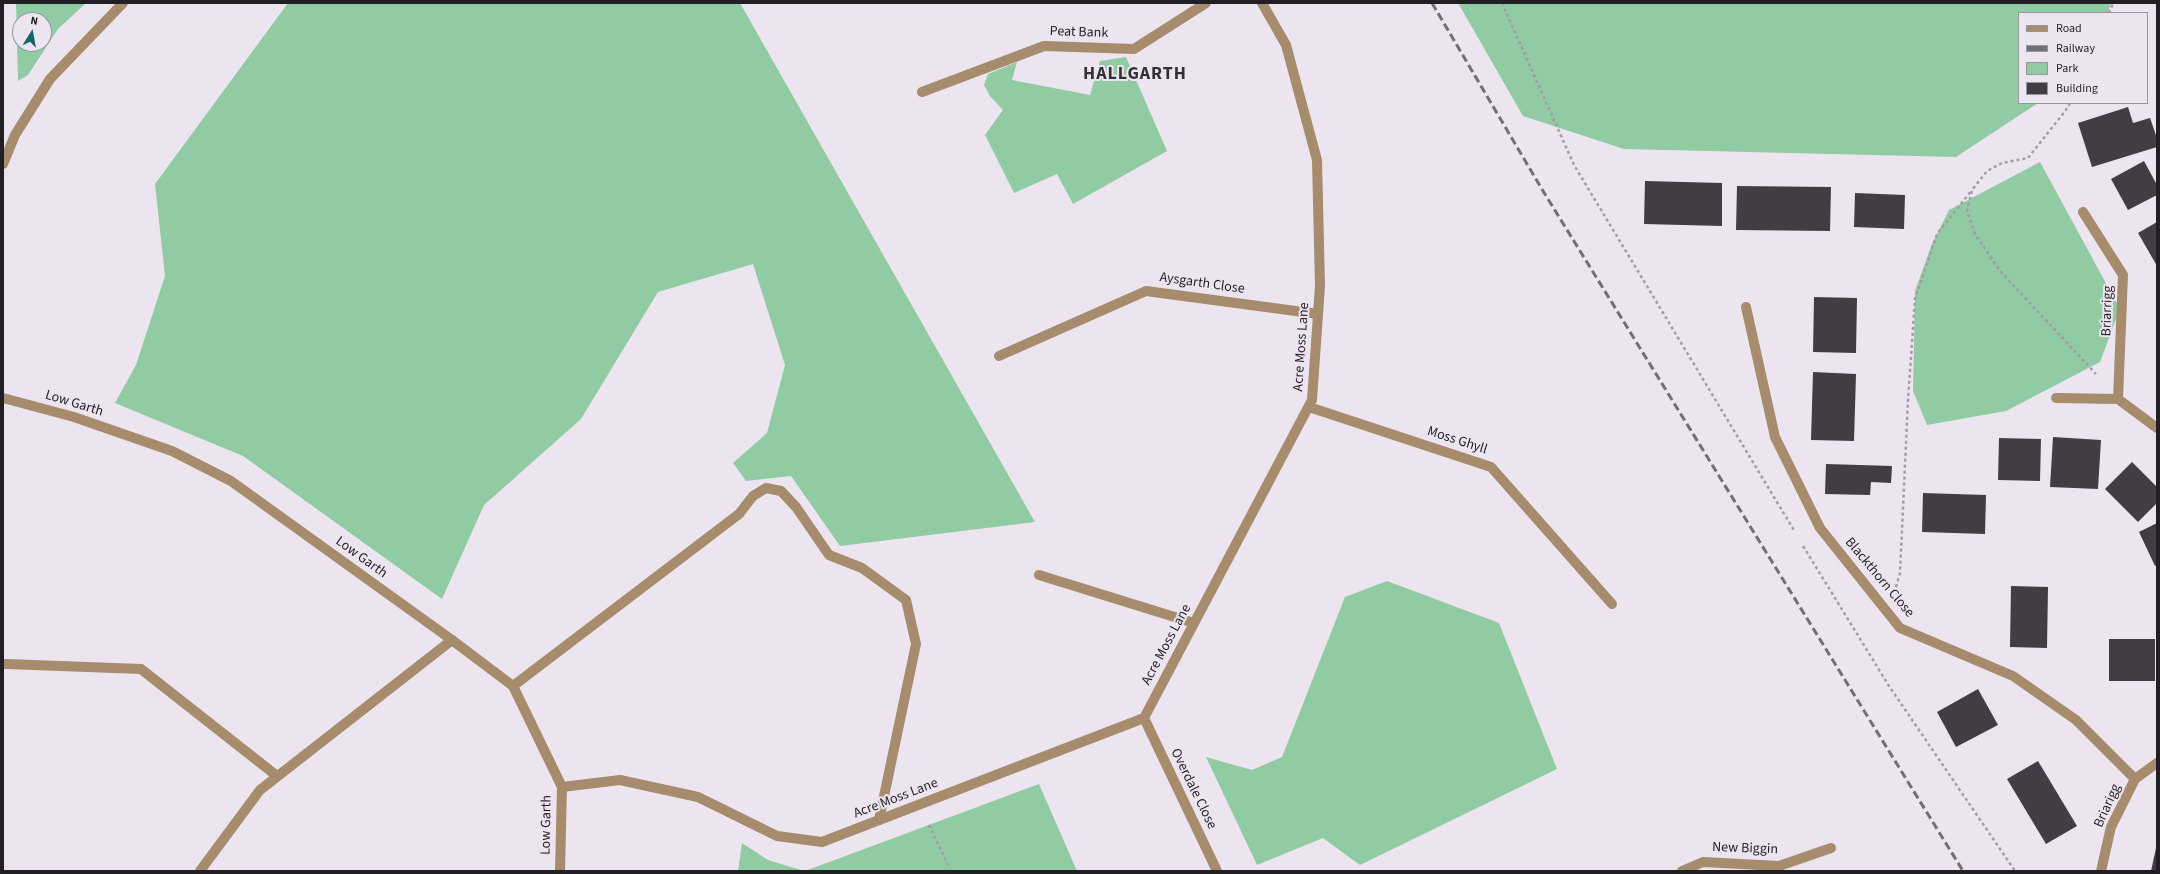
<!DOCTYPE html>
<style>
body{margin:0}
#map{position:relative;width:2160px;height:874px;overflow:hidden;background:#ece5f0;font-family:"Source Sans 3",sans-serif}
canvas{display:block}
.frame{position:absolute;inset:0;border:4px solid #211f23;pointer-events:none}
.legend{position:absolute;left:2018px;top:12px;width:130px;height:92px;box-sizing:border-box;background:#ece5f0;border:1px solid #9b969e;margin:0;padding:5px 7px;list-style:none;font-size:12px;color:#211f23}
.legend li{display:flex;align-items:center;gap:8px;height:20px}
.legend b{width:20px;border:1px solid #9b969e}
.north{position:absolute;left:12px;top:12px;width:40px;height:40px;box-sizing:border-box;background:#ece5f0;border:1px solid #9b969e;border-radius:50%;rotate:11deg;font-size:11px;font-weight:700;line-height:16px;text-align:center;color:#211f23}
.north::after{content:'';display:block;margin:auto;width:14px;height:18px;background:#156469;clip-path:polygon(50% 0,100% 100%,50% 72%,0 100%)}
</style>
<div id="map">
<canvas width="2160" height="874"></canvas>
<div class="frame"></div>
<ul class="legend">
<li><b style="height:5px;background:#a68b6c"></b>Road</li>
<li><b style="height:5px;background:#726e75"></b>Railway</li>
<li><b style="height:11px;background:#91cba4"></b>Park</li>
<li><b style="height:11px;background:#423c45"></b>Building</li>
</ul>
<div class="north">N</div>
</div>
<script>
const ctx = document.querySelector('canvas').getContext('2d');
ctx.lineJoin = 'round';
function fill(path, color) { ctx.fillStyle = color; ctx.fill(path, 'evenodd'); }
const toPath = rows => new Path2D(rows.map(r => 'M' + r).join(''));
function trace(path, color, width, dash) { ctx.strokeStyle = color; ctx.lineWidth = width; ctx.lineCap = dash ? 'butt' : 'round'; ctx.setLineDash(dash || []); ctx.stroke(path); }
function drawText(font, color, halo, rows, align = 'center') {
  ctx.font = font + ' "Source Sans 3",sans-serif'; ctx.lineWidth = 4; ctx.setLineDash([]); ctx.textBaseline = 'middle'; ctx.strokeStyle = halo; ctx.fillStyle = color; for (const [text, x, y, turn = 0] of rows) {
    ctx.save(); ctx.translate(x, y); ctx.rotate((+turn || 0) * Math.PI / 180); ctx.textAlign = isNaN(turn) ? turn : align; if (halo) ctx.strokeText(text, 0, 0); ctx.fillText(text, 0, 0); ctx.restore();
  }
}
const green = toPath([
 [16,3,86,3,58,29,28,75,18,81],
 [20,20,44,20,44,44,20,44],
 [288,3,740,3,1035,522,840,546,791,476,746,481,733,463,767,433,785,365,753,264,658,292,581,419,484,505,442,599,243,456,115,403,136,365,165,276,155,184],
 [1458,3,2111,3,2108,13,2019,13,2019,103,2038,103,1956,157,1624,149,1523,116],
 [1126,57,1167,151,1073,204,1057,174,1014,193,985,135,1003,110,990,96,984,85,988,74,1017,62,1012,80,1090,95,1100,61],
 [2040,162,2120,309,2100,362,2006,411,1927,425,1913,391,1915,291,1932,244,1949,210],
 [1387,581,1499,623,1557,769,1360,865,1323,838,1257,865,1206,757,1252,770,1282,757,1345,597],
 [1039,784,1077,871,805,871],
 [742,843,768,860,804,871,738,871]
]);
const building = toPath([
 [2128,107,2133,123,2150,118,2157,138,2157,147,2092,167,2078,123],
 [2144,161,2157,185,2157,195,2128,210,2111,179],
 [1645,181,1722,183,1722,226,1644,224],
 [1737,186,1831,187,1830,231,1736,230],
 [1855,193,1905,195,1904,229,1854,227],
 [2157,222,2157,266,2138,233],
 [1814,297,1857,298,1856,353,1813,352],
 [1813,372,1856,374,1854,441,1811,440],
 [2053,437,2101,440,2098,489,2050,487],
 [1999,438,2041,439,2040,481,1998,480],
 [2132,462,2157,487,2157,503,2138,522,2105,489],
 [1826,464,1892,466,1891,483,1871,482,1870,495,1825,494],
 [1923,493,1986,495,1985,534,1922,532],
 [2157,523,2157,565,2155,566,2139,532],
 [2011,586,2048,587,2047,648,2010,647],
 [2109,639,2155,639,2155,681,2109,681],
 [1978,689,1998,725,1956,747,1937,712],
 [2038,761,2077,826,2046,844,2007,779],
 [2156,848,2157,871,2151,871]
]);
const path = toPath([
 [1502,3,1574,165,1795,532],
 [2109,13,2113,3],
 [2070,103,2066,110,2028,158,2002,163,1987,171,1972,190,1967,211,1975,234,2000,271,2096,374],
 [1803,546,1889,686,2015,871],
 [1896,587,1900,573,1908,400,1915,299,1937,234,1972,190],
 [929,825,948,865]
]);
const lane = toPath([
 [2083,212,2123,275,2118,399],
 [739,514,753,496,766,488,781,491,796,507,829,555,862,568,906,600,916,644,879,820],
 [6,664,141,669,277,776],
 [200,871,260,790,452,640]
]);
const street = toPath([
 [922,92,1044,46,1134,49,1206,3],
 [3,164,15,135,50,79,123,3],
 [1746,307,1775,437,1820,528,1900,628,2013,676,2076,720,2135,779],
 [999,356,1146,291,1318,314],
 [3,398,74,417,172,451,231,481,452,640,513,686,562,787,560,871],
 [2056,398,2118,399,2157,428],
 [1309,407,1491,467,1612,604],
 [1039,575,1194,623],
 [513,686,739,514],
 [1144,718,1217,871],
 [562,787,620,780,698,797,777,836,822,842,1144,718,1312,400,1320,286,1317,160,1286,45,1262,3],
 [1682,871,1703,862,1779,866,1831,848],
 [2101,871,2111,827,2135,779,2157,763]
]);
const rail = toPath([
 [1432,3,1543,191,1963,871]
]);
const streetNames = [
 ["Peat Bank",1079,33,2],
 ["Aysgarth Close",1202,284,8],
 ["Briarrigg",2108,311,-88],
 ["Acre Moss Lane",1302,347,-86],
 ["Low Garth",74,404,17],
 ["Moss Ghyll",1457,441,18],
 ["Low Garth",361,558,36],
 ["Blackthorn Close",1879,578,50],
 ["Acre Moss Lane",1167,645,-62],
 ["Overdale Close",1193,789,64],
 ["Acre Moss Lane",896,799,-21],
 ["Briarigg",2108,806,-66],
 ["Low Garth",547,825,-89],
 ["New Biggin",1745,849,2]
];
const districtNames = [
 ["HALLGARTH",1135,75]
];
fill(green, '#91cba4');
fill(building, '#423c45');
trace(path, '#a19ca5', 2.5, [3, 3]);
trace(lane, '#a68b6c', 10);
trace(street, '#a68b6c', 10);
trace(rail, '#726e75', 3, [8, 4]);
drawText('14px', '#211f23', '#ece5f0', streetNames);
ctx.letterSpacing = '1px';
drawText('bold 18px', '#342f37', '#ece5f0', districtNames);
ctx.letterSpacing = '0px';
</script>
